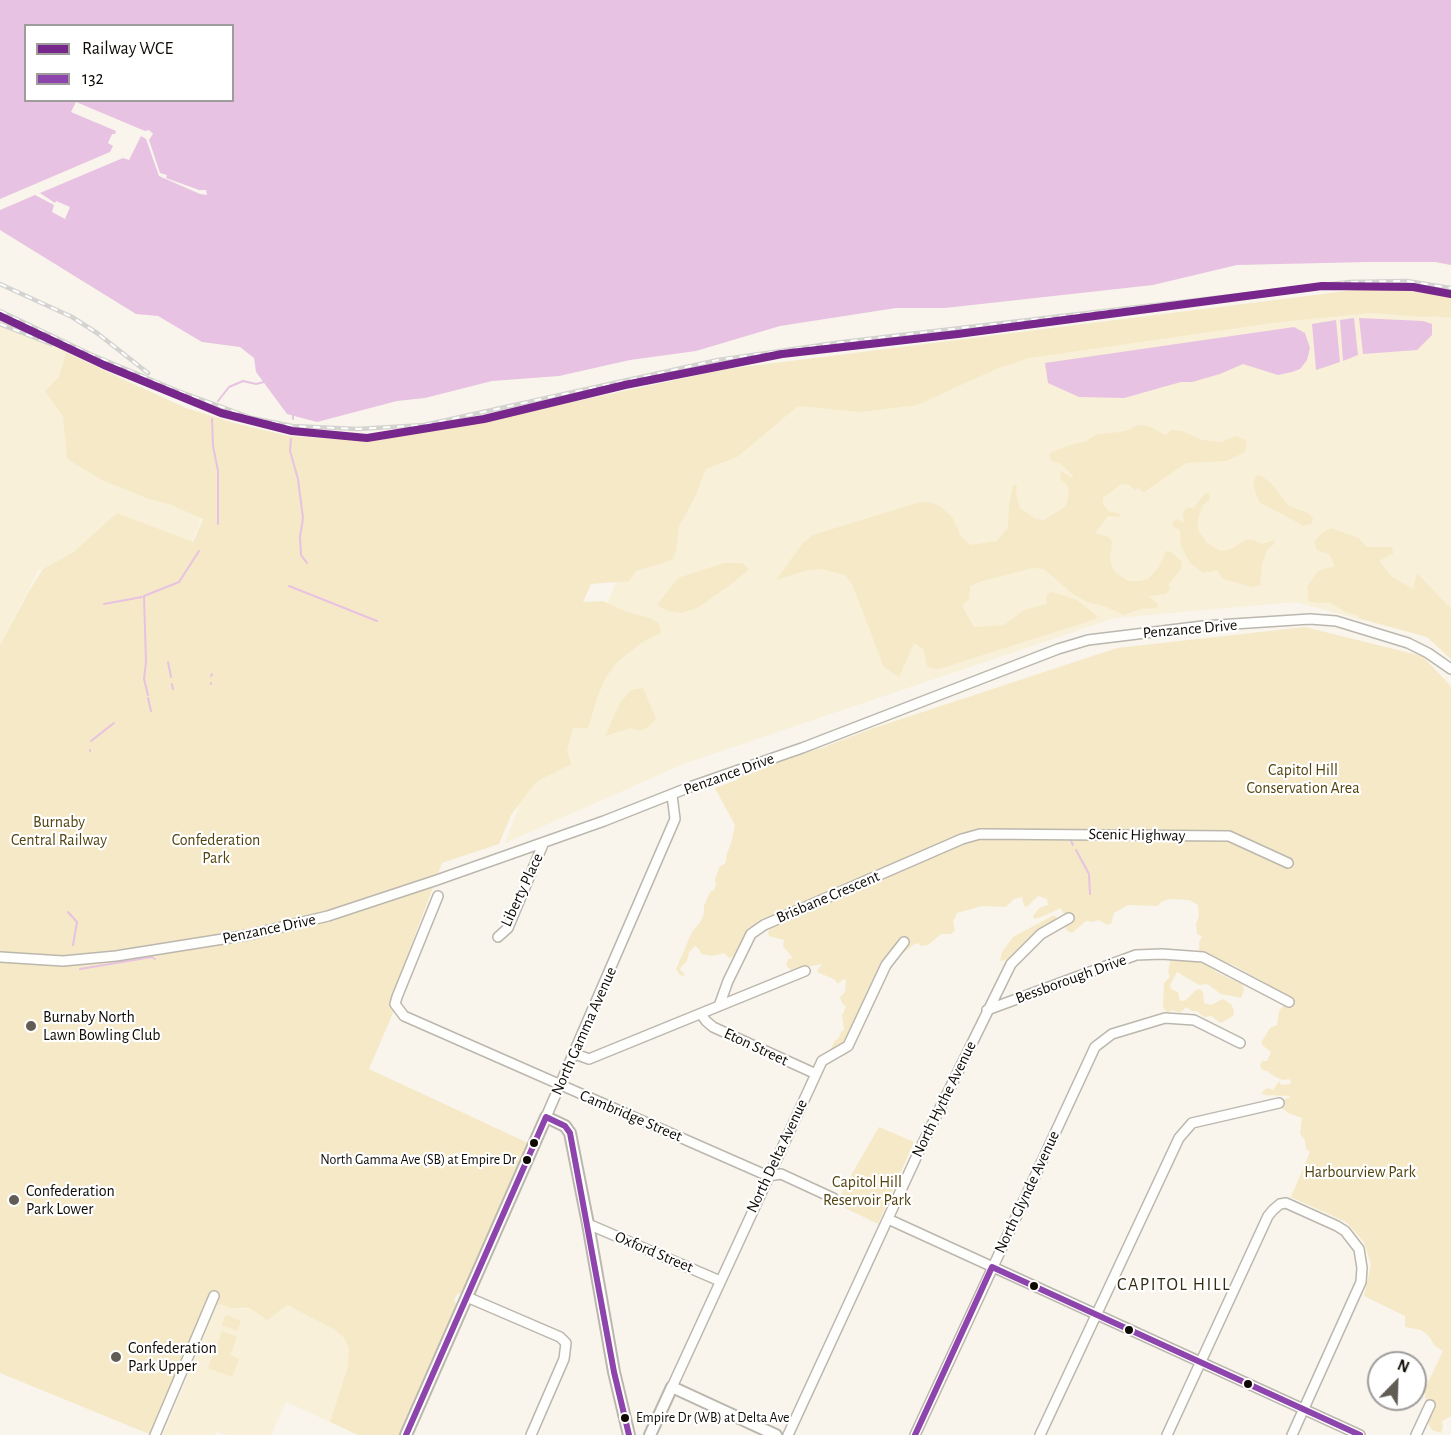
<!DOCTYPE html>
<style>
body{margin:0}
#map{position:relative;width:1451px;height:1435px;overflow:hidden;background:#f9f5ec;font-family:"Alegreya Sans",sans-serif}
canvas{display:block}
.legend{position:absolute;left:24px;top:24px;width:210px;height:78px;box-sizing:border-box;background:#fff;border:2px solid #9f9d9b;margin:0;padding:8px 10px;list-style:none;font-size:18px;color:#0f0b04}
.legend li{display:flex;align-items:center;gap:12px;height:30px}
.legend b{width:30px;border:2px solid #9f9d9b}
.north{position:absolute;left:1367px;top:1351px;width:60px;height:60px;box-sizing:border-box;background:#fff;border:2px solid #9f9d9b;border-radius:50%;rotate:23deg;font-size:16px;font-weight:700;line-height:24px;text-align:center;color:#0f0b04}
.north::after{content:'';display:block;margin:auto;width:21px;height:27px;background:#615d55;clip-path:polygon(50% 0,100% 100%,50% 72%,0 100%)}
</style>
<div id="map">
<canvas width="1451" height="1435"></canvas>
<ul class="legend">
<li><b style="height:8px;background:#77278b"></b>Railway WCE</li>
<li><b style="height:8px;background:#8e44ad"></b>132</li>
</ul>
<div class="north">N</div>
</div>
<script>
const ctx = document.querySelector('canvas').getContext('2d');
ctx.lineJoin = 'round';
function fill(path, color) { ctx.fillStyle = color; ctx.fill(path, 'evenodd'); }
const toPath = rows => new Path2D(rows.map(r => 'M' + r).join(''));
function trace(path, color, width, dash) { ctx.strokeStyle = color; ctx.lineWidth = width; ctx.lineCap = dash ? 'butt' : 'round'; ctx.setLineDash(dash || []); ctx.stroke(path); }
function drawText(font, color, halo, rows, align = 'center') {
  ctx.font = font + ' "Alegreya Sans",sans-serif'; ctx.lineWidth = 4.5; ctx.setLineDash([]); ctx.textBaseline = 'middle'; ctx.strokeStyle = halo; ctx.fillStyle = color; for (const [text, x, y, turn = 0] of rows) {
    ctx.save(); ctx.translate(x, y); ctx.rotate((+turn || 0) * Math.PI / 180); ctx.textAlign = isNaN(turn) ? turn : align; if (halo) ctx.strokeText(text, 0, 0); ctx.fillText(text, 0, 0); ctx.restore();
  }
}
const built = toPath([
 [1451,300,1451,659,1427,637,1295,602,1115,618,686,763,505,843,530,776,695,406,740,386],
 [0,320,103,367,85,440,204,512,190,546,76,556,38,571,0,645],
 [220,1304,226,1307,243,1309,287,1305,335,1330,344,1338,349,1348,350,1360,330,1422,286,1402,271,1435,226,1435,217,1431,215,1435,163,1435,216,1307]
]);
const green = toPath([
 [1370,288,1451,294,1451,318,1434,316,1425,317,1370,313,1272,323,1029,358,996,369,917,405,862,412,798,406,737,457,706,469,694,499,679,526,676,551,672,560,636,571,629,581,591,584,583,602,603,601,629,613,647,617,659,623,661,633,641,643,617,662,606,677,598,695,588,728,573,728,567,750,571,764,538,781,532,787,511,815,499,844,442,863,393,994,393,1013,369,1069,528,1143,471,1271,471,1276,463,1293,457,1294,454,1300,458,1306,454,1315,450,1319,439,1344,435,1358,432,1361,413,1402,414,1407,407,1416,400,1435,358,1435,330,1422,348,1366,349,1348,344,1338,335,1330,287,1305,267,1320,250,1308,230,1308,220,1304,216,1307,219,1300,210,1295,149,1434,0,1373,0,645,29,591,43,569,74,552,117,513,193,542,203,519,169,504,149,499,102,480,67,459,63,416,45,391,59,377,66,353,186,408,238,424,289,436,332,439,389,438,465,425,727,369],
 [1137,425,1148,426,1166,435,1171,430,1182,431,1202,440,1220,442,1237,436,1247,441,1245,452,1227,461,1186,463,1144,492,1138,488,1135,490,1129,485,1121,484,1103,498,1103,504,1108,511,1120,514,1120,517,1108,516,1095,533,1109,537,1112,542,1110,560,1114,571,1120,576,1128,581,1139,581,1148,579,1159,567,1166,551,1171,552,1182,562,1181,569,1169,584,1170,589,1166,594,1149,596,1158,605,1157,608,1140,609,1124,615,1104,606,1087,602,1073,594,1044,569,1033,568,982,581,970,586,969,599,962,606,974,627,1004,625,1024,610,1046,604,1047,594,1052,592,1077,600,1097,616,1096,619,939,669,927,667,924,650,914,643,899,677,884,667,852,584,845,575,822,569,808,570,776,580,803,543,813,535,917,503,928,502,938,505,952,517,962,538,971,545,997,541,1008,528,1009,507,1013,485,1016,485,1017,487,1016,495,1020,508,1036,519,1044,520,1065,507,1069,496,1068,486,1061,479,1060,473,1063,472,1073,479,1072,475,1061,464,1051,460,1049,455,1052,452,1073,444,1085,442,1095,435,1126,431],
 [1256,476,1261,476,1271,483,1289,506,1308,513,1313,518,1312,523,1304,526,1259,502,1253,485],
 [1209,493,1210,499,1203,505,1198,518,1198,530,1207,543,1221,551,1231,549,1246,540,1253,540,1262,544,1274,540,1274,544,1268,548,1262,564,1260,585,1252,587,1223,579,1217,570,1203,573,1190,563,1181,546,1180,530,1172,526,1173,522,1177,519,1184,523,1183,514,1186,508,1194,508,1204,494],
 [1331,528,1358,538,1367,547,1392,547,1393,554,1379,561,1392,577,1413,589,1417,573,1451,609,1451,659,1427,637,1358,618,1359,616,1345,612,1331,603,1309,602,1307,587,1318,571,1335,566,1329,554,1317,550,1314,542,1322,533],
 [724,563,742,563,749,569,734,582,699,607,682,613,668,611,657,605,678,578],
 [1305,627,1422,656,1451,686,1451,1416,1442,1421,1443,1427,1441,1433,1432,1430,1427,1421,1433,1402,1426,1401,1424,1391,1443,1351,1435,1346,1428,1335,1421,1330,1405,1327,1405,1316,1364,1296,1371,1265,1364,1242,1346,1222,1291,1197,1310,1152,1306,1149,1305,1140,1300,1134,1302,1118,1288,1113,1281,1107,1279,1100,1289,1098,1290,1096,1265,1095,1261,1093,1267,1088,1273,1090,1279,1081,1281,1085,1290,1084,1291,1082,1289,1079,1282,1080,1272,1075,1267,1071,1262,1070,1260,1065,1262,1061,1267,1061,1271,1052,1262,1045,1262,1041,1270,1028,1277,1025,1279,1011,1284,1005,1293,1001,1292,998,1284,996,1273,990,1269,985,1233,965,1203,955,1199,950,1199,942,1202,936,1197,934,1196,924,1199,915,1198,905,1189,900,1169,899,1161,902,1158,906,1128,905,1114,913,1111,924,1107,925,1099,920,1092,922,1086,921,1072,933,1066,930,1065,926,1072,920,1063,913,1061,908,1039,918,1034,919,1033,916,1039,908,1048,905,1047,899,1038,896,1027,907,1024,906,1022,897,1014,899,1006,907,982,906,957,913,953,922,955,930,951,934,941,934,928,945,921,946,918,943,913,945,900,956,880,969,877,977,870,985,870,990,847,1044,832,1053,831,1049,835,1040,838,1039,841,1032,844,1030,842,1015,846,1007,842,1003,840,997,845,992,846,980,843,979,838,984,834,979,819,973,817,971,822,964,791,970,786,965,788,959,793,958,783,946,784,940,769,936,768,933,770,927,787,912,772,916,748,928,738,954,729,958,724,953,712,956,701,954,699,949,695,946,689,952,687,961,681,967,680,970,685,974,684,976,680,975,676,969,692,932,701,921,704,913,704,906,710,892,714,890,716,884,715,879,720,866,725,864,727,858,726,856,731,843,735,825,715,788,737,780,738,774,766,762,822,748,868,730,1117,648],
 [643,688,656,719,647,728,640,731,631,728,605,736,620,703,631,690],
 [1054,915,1056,917,1057,922,1013,959,1000,961,1002,952,1013,937],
 [1171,959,1186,959,1204,963,1218,973,1242,984,1244,990,1241,998,1221,994,1207,984,1199,985,1177,972,1170,985,1171,989,1178,992,1180,1001,1186,1000,1196,990,1200,989,1203,992,1204,1003,1211,1005,1223,999,1231,1004,1234,1010,1233,1016,1221,1023,1211,1016,1204,1017,1197,1011,1192,1011,1186,1007,1180,1013,1172,1010,1167,1013,1163,1007,1164,983,1170,977,1168,971],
 [879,1127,914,1142,878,1224,837,1204,846,1184],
 [226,1315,241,1321,237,1331,222,1325],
 [222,1331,237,1337,230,1355,239,1359,232,1377,208,1368]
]);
const water = toPath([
 [0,0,1451,0,1451,265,1435,262,1368,262,1237,265,1153,285,945,308,896,308,780,326,696,351,630,360,559,376,492,381,425,398,397,401,317,422,287,414,256,372,254,358,240,347,202,342,158,316,136,314,0,230],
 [26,26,232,26,232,100,26,100],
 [1354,318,1358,355,1343,361,1340,320],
 [1359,318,1423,321,1432,324,1432,335,1417,350,1363,354],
 [1336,320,1340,362,1316,370,1312,324],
 [1294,327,1305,333,1310,348,1307,360,1300,369,1292,372,1278,375,1243,364,1220,374,1192,382,1181,382,1124,398,1079,397,1048,383,1045,363]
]);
const pier = toPath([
 [76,102,145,131,149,130,153,134,149,140,160,173,167,175,166,178,199,190,206,190,207,195,200,194,159,176,146,139,141,136,129,160,123,158,40,193,55,203,56,201,70,207,65,219,52,212,54,205,35,195,0,210,0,199,110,152,113,146,108,143,112,134,115,134,116,131,71,112]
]);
const stream = toPath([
 [218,401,229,387,243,381,256,384,264,382],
 [212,419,213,446,218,471,218,524],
 [293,419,293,415],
 [291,439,290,451,298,479,303,518,300,537,301,555,307,563],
 [289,586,377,621],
 [104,604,142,597],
 [168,662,171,677],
 [211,676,212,674],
 [172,684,173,689],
 [211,684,211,683],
 [148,695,144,679,146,662,144,596,179,582,199,551],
 [148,698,151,711],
 [91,741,114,723],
 [90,751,90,750],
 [1071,841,1073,845],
 [1076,850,1089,874,1090,894],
 [68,912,77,922,73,945],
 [80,969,152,957,155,959]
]);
const minor = toPath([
 [438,896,397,997,395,1004,404,1016,768,1176,781,1174,833,1198],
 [498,937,508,928,544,842],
 [0,957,63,961,116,956,248,935,328,916,437,880,604,821,690,787,802,748,1058,649,1088,640,1203,626,1310,619,1336,621,1408,643,1428,653,1451,669],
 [719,1006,728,981,751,934,764,925,962,839,980,834,1229,836,1288,863],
 [987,1010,1136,955,1162,954,1203,957,1289,1002],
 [701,1014,706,1021,713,1027,816,1074],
 [575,1054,589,1059,805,971],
 [546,1117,675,819,672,795],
 [888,1219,1360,1435],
 [588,1224,720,1281],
 [467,1297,560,1337,566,1343,564,1359,531,1435],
 [672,1387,822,1061,848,1046,886,965,904,942],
 [155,1435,214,1296],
 [788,1435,920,1149,1011,964,1041,934,1069,918],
 [915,1435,1095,1047,1112,1034,1165,1018,1194,1020,1240,1043],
 [1040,1435,1179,1138,1192,1123,1279,1103],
 [1167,1435,1268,1216,1273,1210,1280,1204,1286,1203,1337,1226,1345,1231,1359,1249,1362,1268,1361,1282,1292,1435],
 [1416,1435,1430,1405]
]);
const tertiary = toPath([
 [406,1435,546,1117,565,1126,570,1133,588,1224,614,1372,629,1435],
 [650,1435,672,1387,776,1435]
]);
const rail = toPath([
 [0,284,72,317,97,333,148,373],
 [0,311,90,354,178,391,252,418,292,426,358,429,424,425,718,360,842,342,1349,282,1407,281,1451,288],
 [0,324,51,344]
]);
const bus1 = toPath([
 [546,1117,565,1126,570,1133,614,1372,629,1435],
 [406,1435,546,1117],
 [915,1435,992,1267,1360,1435]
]);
const rail1 = toPath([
 [0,316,104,365,221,413,292,431,367,438,484,419,625,385,782,354,958,334,1322,286,1413,287,1451,294]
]);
const markers = [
 [31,1026,6,"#615d55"],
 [534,1143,5,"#0f0b04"],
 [527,1160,5,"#0f0b04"],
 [14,1200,6,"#615d55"],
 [1034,1286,5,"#0f0b04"],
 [1129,1330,5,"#0f0b04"],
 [116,1357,6,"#615d55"],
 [1248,1384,5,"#0f0b04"],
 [625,1418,5,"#0f0b04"]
];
const busNames = [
 ["North Gamma Ave (SB) at Empire Dr",516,1160],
 ["Empire Dr (WB) at Delta Ave",636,1418,"left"]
];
const streetNames = [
 ["Penzance Drive",1190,629,-5],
 ["Penzance Drive",729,774,-20],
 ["Scenic Highway",1137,835,1],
 ["Liberty Place",522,890,-65],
 ["Brisbane Crescent",828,897,-23],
 ["Penzance Drive",269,929,-12],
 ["Bessborough Drive",1071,979,-20],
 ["North Gamma Avenue",584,1031,-66],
 ["Eton Street",756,1047,25],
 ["North Hythe Avenue",944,1099,-64],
 ["Cambridge Street",631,1116,23],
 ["North Delta Avenue",777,1156,-65],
 ["North Glynde Avenue",1027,1192,-65],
 ["Oxford Street",654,1252,23]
];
const parkNames = [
 ["Capitol Hill",1303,770],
 ["Conservation Area",1303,788],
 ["Burnaby",59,822],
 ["Central Railway",59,840],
 ["Confederation",216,840],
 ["Park",216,858],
 ["Harbourview Park",1360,1172],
 ["Capitol Hill",867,1182],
 ["Reservoir Park",867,1200]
];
const poiNames = [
 ["Burnaby North",43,1017],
 ["Lawn Bowling Club",43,1035],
 ["Confederation",26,1191],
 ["Park Lower",26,1209],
 ["Confederation",128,1348],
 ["Park Upper",128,1366]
];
const neighbourhoodNames = [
 ["CAPITOL HILL",1174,1285]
];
fill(built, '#f8f0d8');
fill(green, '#f5e9c7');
fill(water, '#e8c2e2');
fill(pier, '#f9f5ec');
trace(stream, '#e8c2e2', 2);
trace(minor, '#bbb7ae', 12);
trace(tertiary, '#bbb7ae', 14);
trace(minor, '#fefefc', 9);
trace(tertiary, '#fefefc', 10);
trace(rail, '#d4d3d0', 4.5);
trace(rail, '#fff', 2, [7]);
trace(bus1, '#8e44ad', 6);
trace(rail1, '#77278b', 8);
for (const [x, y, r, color] of markers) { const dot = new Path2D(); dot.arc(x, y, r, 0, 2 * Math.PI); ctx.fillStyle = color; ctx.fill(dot); trace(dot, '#fff', 2); }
drawText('14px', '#0f0b04', '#fff', busNames, 'right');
drawText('16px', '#0f0b04', '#fff', streetNames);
drawText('16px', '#53440f', '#fff', parkNames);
drawText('16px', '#0f0b04', '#fff', poiNames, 'left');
ctx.letterSpacing = '1.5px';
drawText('18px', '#332b14', '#fff', neighbourhoodNames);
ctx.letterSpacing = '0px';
</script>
